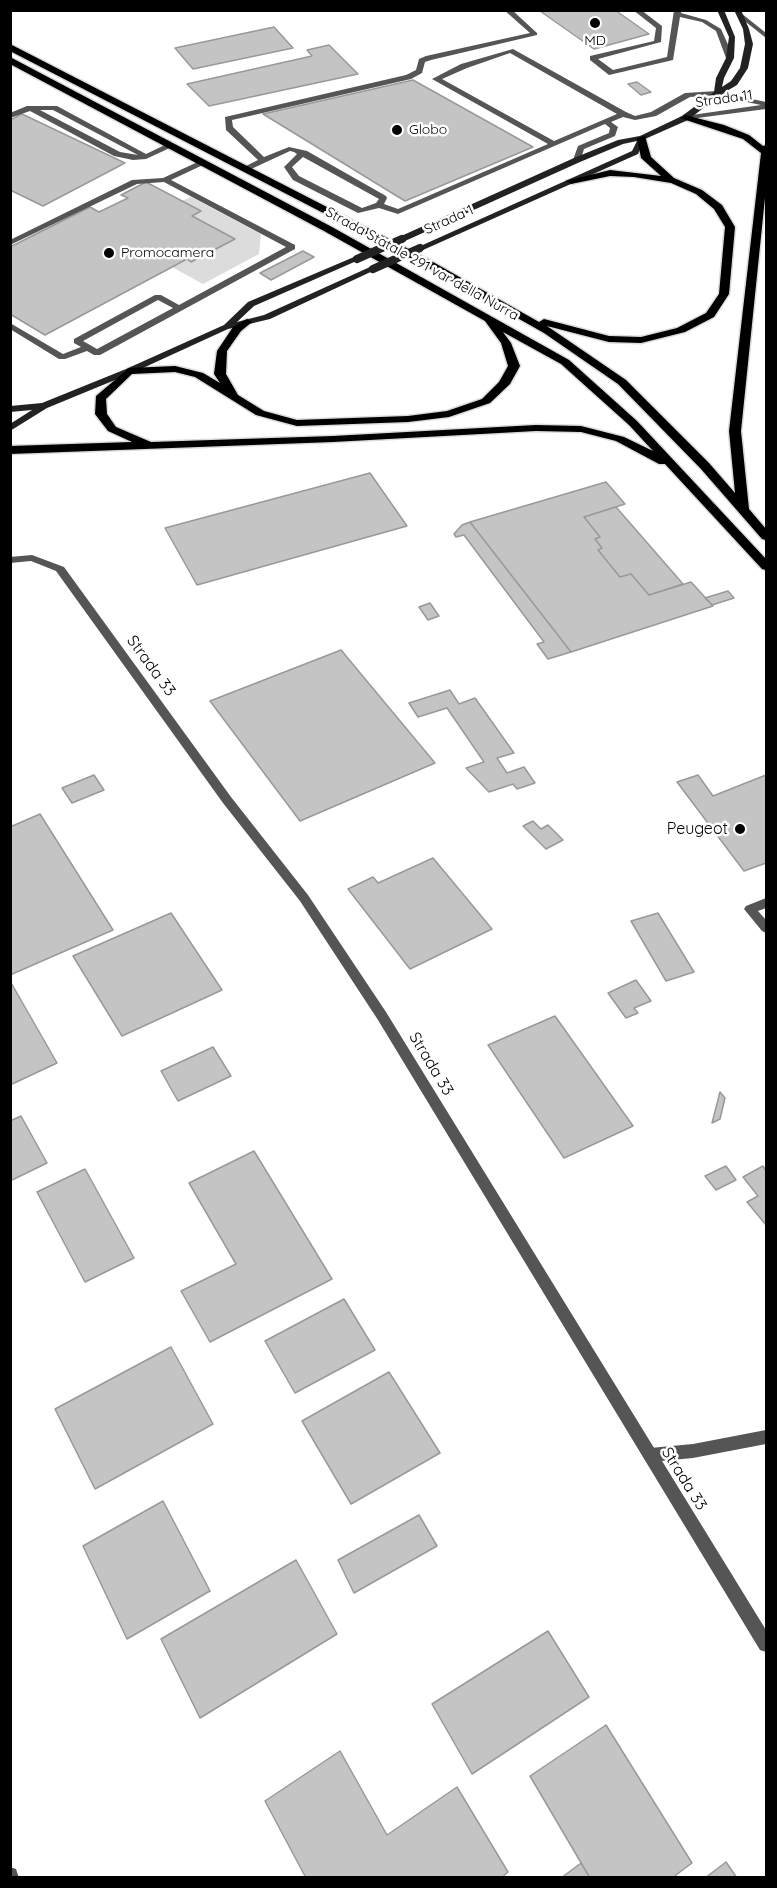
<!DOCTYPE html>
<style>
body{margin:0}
#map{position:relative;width:777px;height:1888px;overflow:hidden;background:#fff;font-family:Quicksand,sans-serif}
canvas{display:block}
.frame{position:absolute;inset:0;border:12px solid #000;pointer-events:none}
</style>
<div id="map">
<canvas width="777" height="1888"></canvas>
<div class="frame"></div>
</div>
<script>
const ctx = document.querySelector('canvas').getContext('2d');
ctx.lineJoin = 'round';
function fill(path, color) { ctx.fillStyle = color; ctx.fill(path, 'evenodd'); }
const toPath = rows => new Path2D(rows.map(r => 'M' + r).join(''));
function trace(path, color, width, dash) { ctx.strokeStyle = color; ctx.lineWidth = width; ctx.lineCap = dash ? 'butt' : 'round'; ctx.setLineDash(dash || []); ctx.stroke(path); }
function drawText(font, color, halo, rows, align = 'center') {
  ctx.font = font + ' Quicksand,sans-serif'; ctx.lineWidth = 5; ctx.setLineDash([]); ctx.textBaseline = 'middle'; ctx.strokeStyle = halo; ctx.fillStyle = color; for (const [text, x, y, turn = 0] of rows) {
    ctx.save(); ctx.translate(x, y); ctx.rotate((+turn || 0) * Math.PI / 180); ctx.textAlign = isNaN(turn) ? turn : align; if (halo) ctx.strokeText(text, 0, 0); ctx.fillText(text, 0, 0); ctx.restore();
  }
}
const green = toPath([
 [191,197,261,234,259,254,203,284,172,267,187,259,191,262,234,239,192,216,182,201]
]);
const building = toPath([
 [532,10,615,10,649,34,594,49,540,11,532,10],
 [274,27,293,48,193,69,175,48,274,27],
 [329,45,358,74,209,106,187,84,312,56,307,50,329,45],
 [413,80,533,147,405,201,263,114,413,80],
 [637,82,651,92,641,95,628,84,637,82],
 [22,114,125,163,43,206,10,190,10,120,22,114],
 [146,182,201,211,192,216,235,239,191,262,187,259,45,335,10,314,10,247,90,207,99,212,128,198,121,195,146,182],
 [303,251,314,257,271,280,260,273,303,251],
 [370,473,407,526,197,585,165,528,370,473],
 [606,482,625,504,584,517,600,537,595,539,602,548,598,550,620,577,631,574,649,595,691,582,713,606,571,652,470,522,606,482],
 [616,507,683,584,649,595,631,574,620,577,598,550,602,548,595,539,600,537,584,517,616,507],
 [470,522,571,652,548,659,537,644,544,642,464,535,456,537,454,534,462,525,470,522],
 [728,591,734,598,712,605,705,598,728,591],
 [430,603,439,616,428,620,419,607,430,603],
 [341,650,435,763,300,821,210,701,341,650],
 [450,690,459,704,475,698,514,753,497,758,507,773,524,767,535,783,517,789,513,784,489,792,466,768,484,762,447,708,418,717,409,703,450,690],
 [94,775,104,790,72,803,62,788,94,775],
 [698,775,713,796,766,775,766,863,744,871,677,782,698,775],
 [40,814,113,930,10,975,10,827,40,814],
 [533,821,541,829,548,825,563,840,546,849,523,826,533,821],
 [433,858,492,929,410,969,348,889,373,877,378,883,433,858],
 [171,913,222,990,122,1036,73,956,171,913],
 [658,913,694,972,666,981,631,921,658,913],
 [636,980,651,1001,634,1008,638,1013,626,1018,608,993,636,980],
 [10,981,57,1063,10,1085,10,981],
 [555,1016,633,1126,564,1158,488,1045,555,1016],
 [213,1047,231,1076,178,1101,161,1071,213,1047],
 [720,1092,725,1098,720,1119,712,1123,720,1092],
 [21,1116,47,1163,10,1181,10,1121,21,1116],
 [254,1151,332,1279,210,1342,181,1291,236,1264,189,1183,254,1151],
 [726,1166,736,1180,716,1190,705,1176,726,1166],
 [763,1166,766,1171,766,1225,747,1202,758,1196,743,1177,763,1166],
 [85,1169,134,1258,85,1282,37,1192,85,1169],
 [344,1299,375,1350,295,1393,265,1341,344,1299],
 [171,1347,213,1424,95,1489,55,1409,171,1347],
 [389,1372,440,1453,351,1504,302,1421,389,1372],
 [163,1501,210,1591,127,1639,83,1546,163,1501],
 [419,1515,437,1546,354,1593,338,1560,419,1515],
 [296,1560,337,1634,200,1718,161,1639,296,1560],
 [548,1631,589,1697,472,1774,432,1704,548,1631],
 [606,1725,692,1863,672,1878,590,1878,530,1776,606,1725],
 [340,1751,387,1835,457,1787,508,1872,501,1878,306,1878,265,1801,340,1751],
 [726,1862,737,1878,705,1878,726,1862],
 [581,1863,590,1878,561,1878,581,1863]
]);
const lane = toPath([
 [504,10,512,10,537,33,537,35,431,60,425,62,422,73,411,79,232,120,233,127,264,157,289,147,307,151,386,196,387,198,384,204,398,209,548,144,432,79,461,64,513,49,626,112,635,116,651,112,685,93,717,91,721,93,717,95,690,97,656,116,635,120,623,117,611,122,618,127,615,136,584,149,580,162,573,160,578,146,609,133,610,128,605,124,398,214,379,208,358,213,293,180,284,167,297,154,294,152,290,151,249,170,242,168,258,160,226,130,225,117,406,75,416,70,419,59,426,56,530,33,504,10],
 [510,53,617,114,554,141,442,79,467,68,510,53],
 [303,157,379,199,376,203,362,208,299,176,292,167,303,157],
 [633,10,641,10,662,26,661,42,598,59,613,70,667,57,674,10,681,10,681,13,706,20,721,29,734,58,730,60,726,58,716,31,702,22,680,17,673,60,609,75,590,60,590,56,654,41,656,28,633,10],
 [27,106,57,106,146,154,167,144,174,146,146,159,133,160,114,156,30,111,10,118,10,113,27,106],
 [40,110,53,110,138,155,120,152,40,110],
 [202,160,205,160,205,164,171,180,295,245,295,249,100,355,94,355,87,351,65,359,59,359,10,329,10,323,63,354,81,347,74,343,74,339,155,295,161,295,179,305,286,247,164,182,137,184,10,245,10,240,132,180,163,178,202,160],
 [158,300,173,308,97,349,83,341,158,300],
 [766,898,766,908,758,911,766,920,766,933,762,931,744,909,746,906,766,898],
 [766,1430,766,1444,693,1458,650,1462,645,1460,643,1455,645,1450,650,1448,693,1444,766,1430]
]);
const street = toPath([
 [737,13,741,13,766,33,766,38,737,15,737,13],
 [714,91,766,102,766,109,682,120,682,116,685,116,761,105,714,95,714,91],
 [32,555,64,567,231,797,308,895,386,1012,766,1630,766,1652,760,1650,378,1020,300,901,223,803,56,571,31,561,10,563,10,557,32,555],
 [10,1867,16,1869,19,1878,10,1878,10,1867]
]);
const secondary = toPath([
 [717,10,724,10,735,37,734,58,724,78,722,87,731,81,740,68,745,44,743,29,734,10,741,10,749,29,753,44,748,68,737,85,720,95,688,120,645,139,638,154,423,250,416,248,632,151,637,141,623,144,580,162,405,241,399,241,399,237,574,158,618,140,640,136,682,116,714,92,716,78,726,58,729,37,717,10],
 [354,257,361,259,254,306,237,322,264,315,370,267,377,269,270,319,228,329,132,373,47,408,10,431,10,424,32,410,10,412,10,406,42,403,126,369,224,325,248,302,354,257]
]);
const primary = toPath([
 [10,44,426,258,539,322,544,319,609,336,641,337,677,328,706,313,719,294,725,227,714,209,696,194,671,183,634,177,610,176,571,184,566,181,610,170,661,176,641,158,637,138,645,136,651,157,674,178,702,190,722,205,735,227,729,294,714,317,685,332,641,343,609,342,547,326,626,380,709,463,735,493,729,431,761,153,743,139,680,118,685,115,724,125,749,135,763,146,766,145,766,188,741,431,749,509,766,529,766,540,762,539,701,469,618,384,544,333,418,262,10,51,10,44],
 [10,57,332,227,569,360,637,421,766,559,766,570,762,569,665,464,659,464,616,441,581,432,536,431,333,442,10,454,10,446,132,442,108,431,95,414,96,396,129,368,175,366,203,373,220,383,214,374,217,351,233,327,247,319,252,322,241,331,227,351,226,374,238,395,264,411,297,420,408,416,447,411,482,399,499,382,508,366,501,343,485,321,324,231,10,64,10,57],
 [503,332,561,364,629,425,653,451,624,437,581,426,536,425,333,436,151,442,116,427,107,414,106,399,132,374,175,372,195,377,256,415,297,426,408,422,449,417,490,403,510,384,520,366,511,343,503,332]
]);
const secondaryBridge = toPath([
 [357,259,402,239],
 [373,269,420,248]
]);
const markers = [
 [595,23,6,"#000"],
 [397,130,6,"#000"],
 [109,253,6,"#000"],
 [740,829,6,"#000"]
];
const farPoinames = [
 ["MD",595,41,"center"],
 ["Globo",409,130],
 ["Promocamera",121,253]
];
const farStreetnames = [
 ["Strada 11",724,99,-8],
 ["Strada 1",449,220,-24],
 ["Strada Statale 291 var della Nurra",422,264,29]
];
const streetNames = [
 ["Strada 33",151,666,54],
 ["Strada 33",431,1064,59],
 ["Strada 33",684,1479,58]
];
const poiNames = [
 ["Peugeot",728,829]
];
fill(green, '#dcdcdc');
fill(building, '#c4c4c4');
trace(building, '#999', 1.5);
trace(primary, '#dbdbdb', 3);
fill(lane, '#555');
fill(street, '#555');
fill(secondary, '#222');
fill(primary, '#000');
trace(secondaryBridge, '#222', 8);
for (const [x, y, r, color] of markers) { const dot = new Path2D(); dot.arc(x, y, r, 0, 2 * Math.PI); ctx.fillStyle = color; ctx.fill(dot); trace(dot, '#fff', 2); }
drawText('14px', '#000', '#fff', farPoinames, 'left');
drawText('14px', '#000', '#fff', farStreetnames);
drawText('16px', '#000', '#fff', streetNames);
drawText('16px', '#000', '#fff', poiNames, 'right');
</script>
